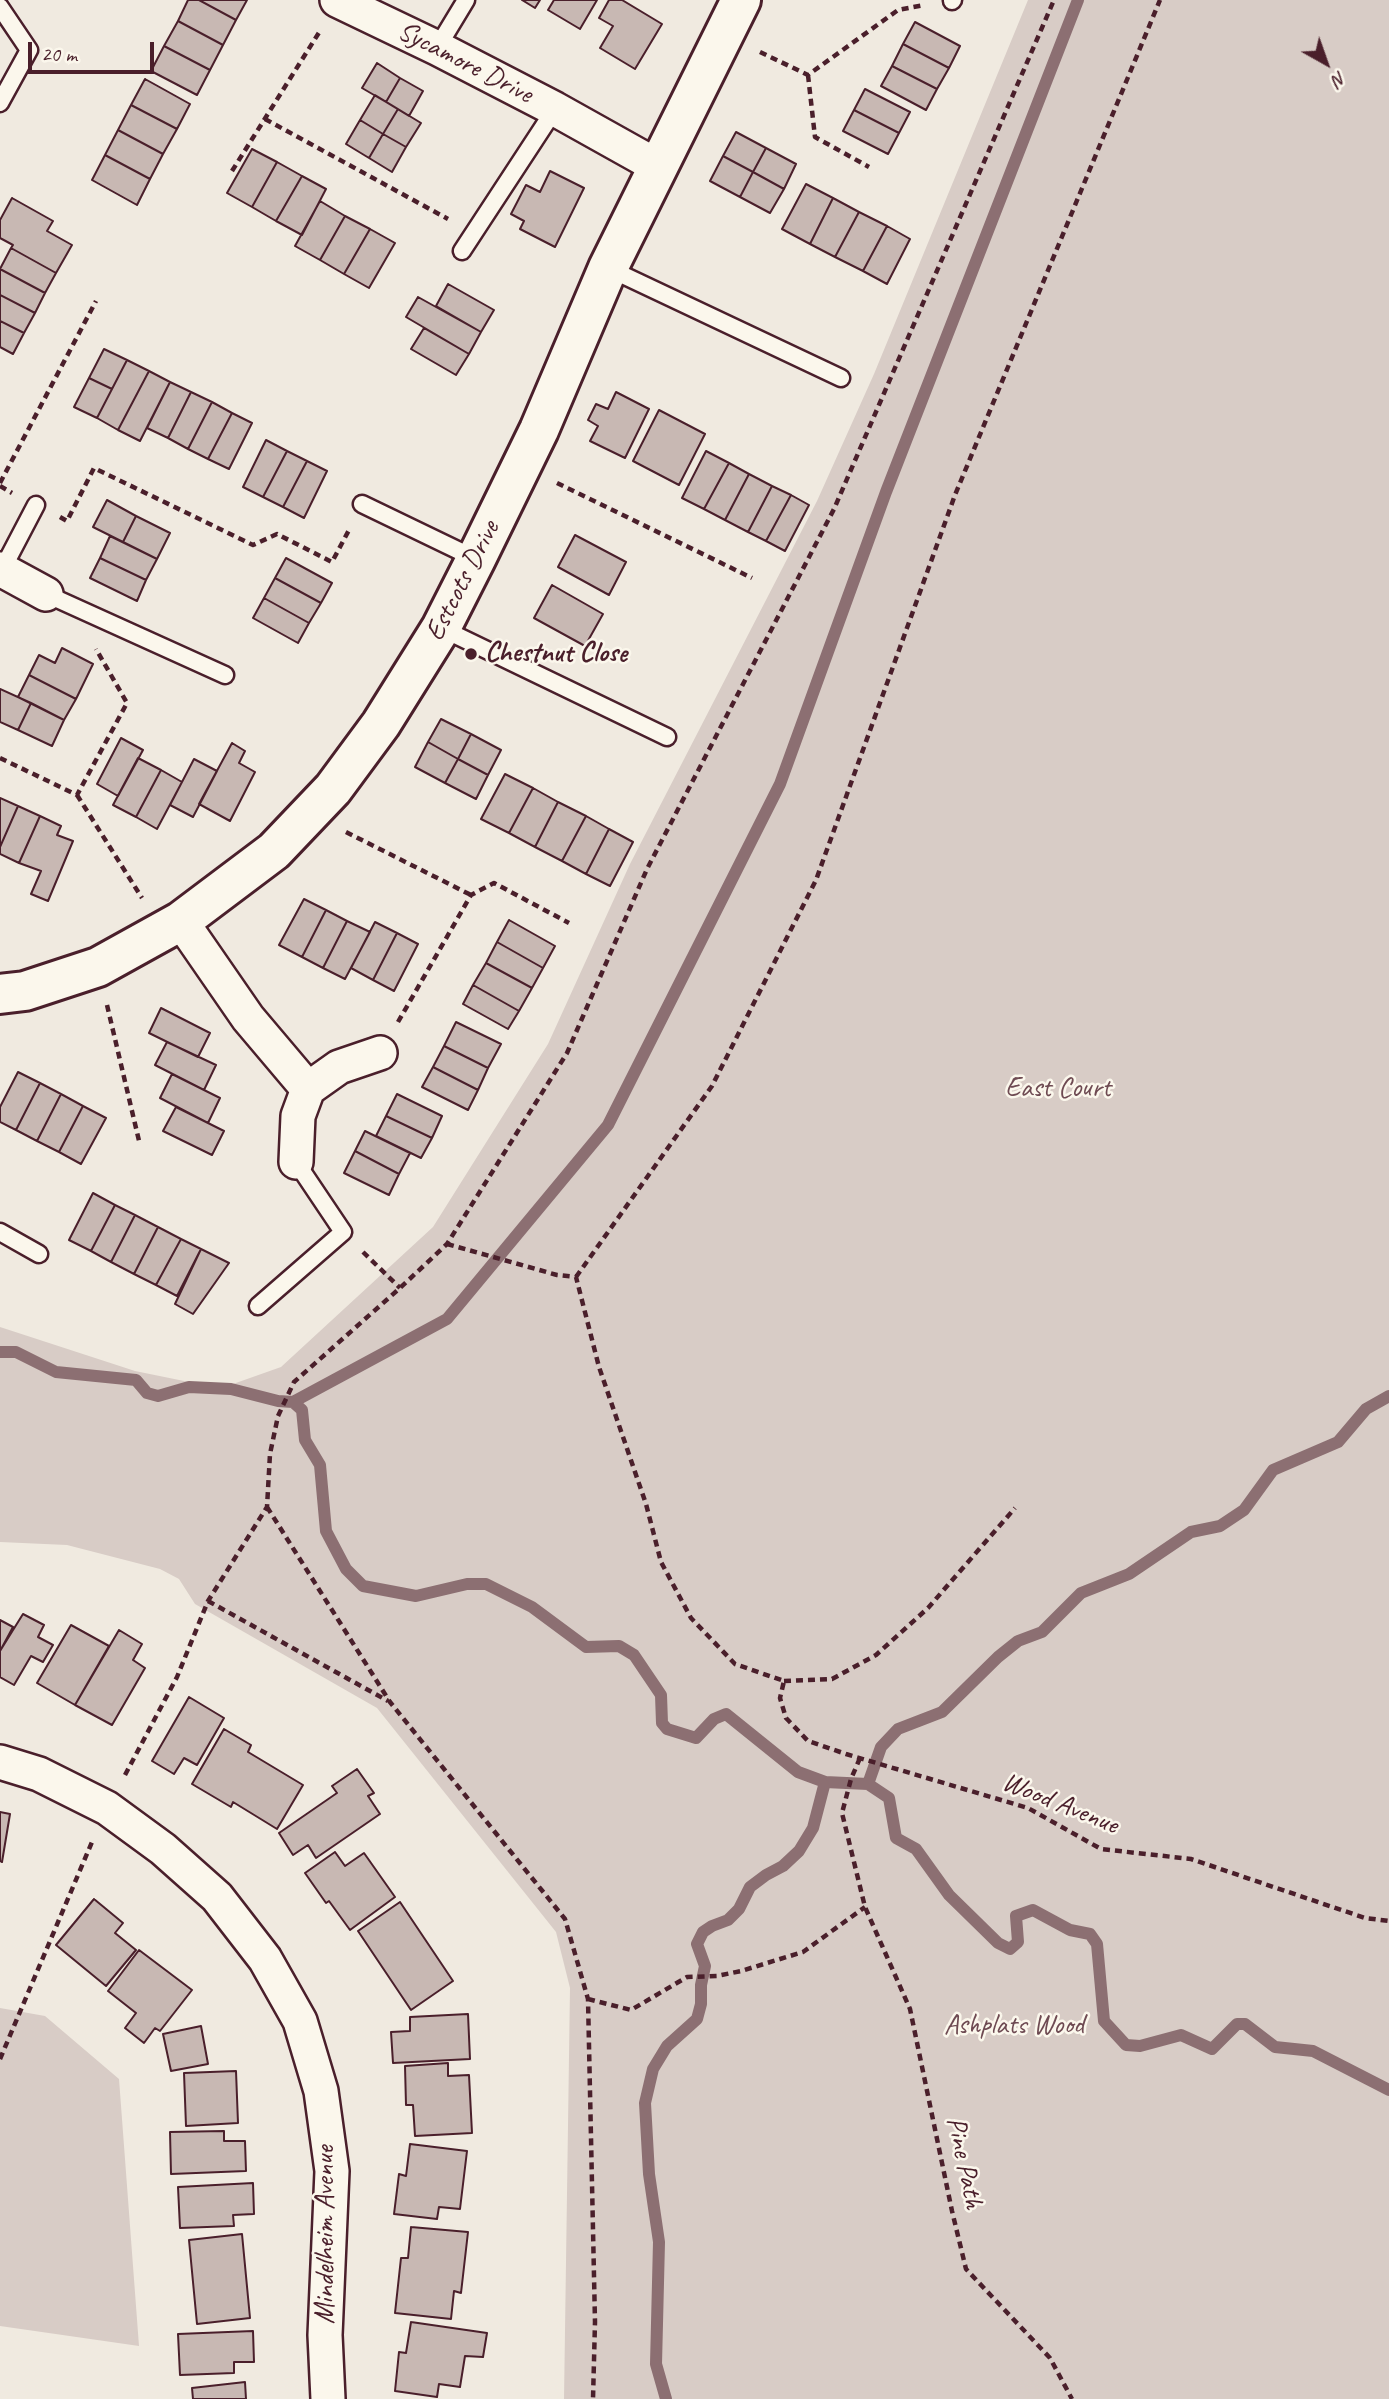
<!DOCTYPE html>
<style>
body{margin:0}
#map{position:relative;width:1389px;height:2399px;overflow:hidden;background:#f0eae0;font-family:Caveat,sans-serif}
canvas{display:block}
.north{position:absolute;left:1291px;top:28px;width:70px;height:70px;-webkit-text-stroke:5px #fbf7ec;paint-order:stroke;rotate:140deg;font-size:19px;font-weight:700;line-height:28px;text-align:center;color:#4a1f2b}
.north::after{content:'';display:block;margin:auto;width:24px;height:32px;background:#4a1f2b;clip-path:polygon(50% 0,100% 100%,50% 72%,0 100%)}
.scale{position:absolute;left:28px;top:42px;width:126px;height:32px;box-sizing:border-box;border:4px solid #4a1f2b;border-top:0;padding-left:9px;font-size:21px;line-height:24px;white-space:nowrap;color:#4a1f2b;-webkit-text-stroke:5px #fbf7ec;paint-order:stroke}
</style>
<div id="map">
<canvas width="1389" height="2399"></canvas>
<div class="north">N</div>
<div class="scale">20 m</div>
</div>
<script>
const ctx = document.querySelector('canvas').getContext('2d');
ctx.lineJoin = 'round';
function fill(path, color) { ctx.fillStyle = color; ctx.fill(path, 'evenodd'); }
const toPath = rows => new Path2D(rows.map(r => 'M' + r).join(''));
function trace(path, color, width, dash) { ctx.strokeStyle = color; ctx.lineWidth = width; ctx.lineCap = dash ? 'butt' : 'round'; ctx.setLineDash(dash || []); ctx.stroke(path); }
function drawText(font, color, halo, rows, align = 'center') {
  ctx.font = font + ' Caveat,sans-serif'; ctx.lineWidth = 5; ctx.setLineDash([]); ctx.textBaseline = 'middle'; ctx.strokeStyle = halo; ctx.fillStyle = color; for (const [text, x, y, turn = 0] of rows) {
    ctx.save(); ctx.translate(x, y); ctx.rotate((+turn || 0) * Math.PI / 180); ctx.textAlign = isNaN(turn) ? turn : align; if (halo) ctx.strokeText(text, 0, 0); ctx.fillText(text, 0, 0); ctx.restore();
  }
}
const green = toPath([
 [1028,0,1389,0,1389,2399,564,2399,570,1988,556,1932,377,1708,195,1604,179,1579,160,1569,67,1545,0,1542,0,1327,135,1371,189,1382,233,1384,281,1367,433,1227,548,1044,630,864,817,501,874,374],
 [0,2008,45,2016,119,2079,139,2346,0,2326]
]);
const stream = toPath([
 [0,1352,16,1352,56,1372,136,1380,147,1393,158,1396,189,1387,231,1389,278,1401,293,1402,447,1319,608,1125,780,784,886,492,1078,0],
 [293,1402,302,1410,305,1440,320,1465,326,1531,346,1569,363,1586,416,1596,467,1584,486,1584,532,1607,586,1647,619,1646,634,1655,661,1695,662,1723,667,1729,696,1738,714,1719,726,1714,798,1772,825,1782,868,1784,889,1798,896,1838,916,1849,949,1895,998,1943,1010,1949,1018,1942,1016,1916,1033,1910,1070,1930,1090,1934,1097,1944,1104,2021,1126,2045,1140,2046,1181,2035,1212,2049,1237,2024,1245,2024,1275,2047,1313,2051,1389,2090],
 [868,1784,881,1747,898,1729,942,1712,998,1657,1018,1641,1042,1632,1081,1593,1129,1574,1191,1532,1220,1526,1244,1510,1273,1470,1338,1442,1366,1409,1389,1396],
 [666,2399,656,2364,659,2242,649,2174,645,2103,653,2069,667,2046,697,2019,701,2004,701,1985,705,1966,697,1944,703,1932,712,1926,728,1920,739,1909,750,1887,766,1875,783,1866,799,1851,813,1828,825,1782]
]);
const building = toPath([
 [188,0,199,0,236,20,223,45,178,21,188,0],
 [199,0,247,0,236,20,199,0],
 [522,0,540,0,535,8,522,0],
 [554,0,597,0,580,29,548,10,554,0],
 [609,0,622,0,662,24,635,69,600,48,613,26,599,18,609,0],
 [178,21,223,45,210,70,164,46,178,21],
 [915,22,960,46,949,68,903,44,915,22],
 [903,44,949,68,937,89,892,66,903,44],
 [164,46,210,70,197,95,151,71,164,46],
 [377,63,400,78,386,102,362,88,377,63],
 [892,66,937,89,926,110,881,86,892,66],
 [400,78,423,91,409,116,386,102,400,78],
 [145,79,190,104,177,129,131,105,145,79],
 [865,89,910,112,899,133,854,110,865,89],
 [375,95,398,109,383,134,360,120,375,95],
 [131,105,177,129,163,154,118,130,131,105],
 [398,109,421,123,406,147,383,134,398,109],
 [854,110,899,133,888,154,843,131,854,110],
 [360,120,383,134,369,158,346,144,360,120],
 [118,130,163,154,150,179,105,155,118,130],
 [736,132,766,148,753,172,723,156,736,132],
 [383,134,406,147,392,172,369,158,383,134],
 [766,148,796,164,784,189,753,172,766,148],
 [252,149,277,162,252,207,227,193,252,149],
 [105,155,150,179,137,205,92,180,105,155],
 [723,156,753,172,740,197,710,181,723,156],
 [277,162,302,176,276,221,252,207,277,162],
 [550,171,584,188,555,247,520,229,524,221,511,214,526,185,540,192,550,171],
 [753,172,784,189,770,213,740,197,753,172],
 [302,176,326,189,302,235,276,221,302,176],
 [806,184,833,198,810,244,782,229,806,184],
 [12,198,53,221,47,231,72,245,56,273,11,248,13,245,0,238,0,220,12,198],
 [833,198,859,212,835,257,810,244,833,198],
 [320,201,345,216,320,260,295,246,320,201],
 [859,212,887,226,863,271,835,257,859,212],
 [345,216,370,229,344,274,320,260,345,216],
 [887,226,910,239,887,284,863,271,887,226],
 [370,229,395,243,369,288,344,274,370,229],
 [11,248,56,273,45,293,0,269,11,248],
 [0,269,45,293,35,313,0,295,0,269],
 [448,284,494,310,481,332,436,306,448,284],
 [0,295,35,313,24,333,0,321,0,295],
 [418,297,481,332,469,354,406,317,418,297],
 [0,321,24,333,13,354,0,347,0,321],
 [424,328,469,354,456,375,411,349,424,328],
 [104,349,127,360,112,389,89,378,104,349],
 [127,360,149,371,118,430,97,418,127,360],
 [149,371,170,382,140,441,118,430,149,371],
 [89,378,112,389,97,418,74,407,89,378],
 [170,382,191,392,168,438,147,428,170,382],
 [191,392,212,402,188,449,168,438,191,392],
 [616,392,649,409,625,458,590,441,598,426,588,420,596,404,608,409,616,392],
 [212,402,232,413,208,459,188,449,212,402],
 [659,410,705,434,679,485,633,461,659,410],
 [232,413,252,423,229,469,208,459,232,413],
 [266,440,287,451,263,497,243,487,266,440],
 [287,451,307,461,283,507,263,497,287,451],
 [706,451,729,463,704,509,682,498,706,451],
 [307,461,327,471,304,518,283,507,307,461],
 [729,463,749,474,725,520,704,509,729,463],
 [749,474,772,486,748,532,725,520,749,474],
 [772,486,791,495,766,541,748,532,772,486],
 [791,495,809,505,785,551,766,541,791,495],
 [107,500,136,516,123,542,93,527,107,500],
 [136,516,170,533,157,559,123,542,136,516],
 [575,535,626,562,609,595,558,567,575,535],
 [110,536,157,559,146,580,100,558,110,536],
 [100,558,146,580,137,601,90,578,100,558],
 [286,558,332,583,321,603,275,578,286,558],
 [275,578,321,603,309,623,264,598,275,578],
 [552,585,603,614,585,646,534,618,552,585],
 [264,598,309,623,298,643,253,618,264,598],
 [62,648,93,664,76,699,29,675,39,655,55,663,62,648],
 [29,675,76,699,64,720,18,697,29,675],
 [0,689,31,703,18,730,0,722,0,689],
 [31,703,64,720,52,746,18,730,31,703],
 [441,719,471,734,458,759,428,742,441,719],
 [471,734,501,750,488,775,458,759,471,734],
 [121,738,143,750,118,796,97,784,121,738],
 [428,742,458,759,445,783,415,767,428,742],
 [232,743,245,751,239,763,255,772,230,821,199,804,232,743],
 [138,758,161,770,136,817,113,805,138,758],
 [194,759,217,771,193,817,170,805,194,759],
 [458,759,488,775,476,799,445,783,458,759],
 [161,770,182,782,157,829,136,817,161,770],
 [505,774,533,788,509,833,481,819,505,774],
 [533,788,558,802,535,847,509,833,533,788],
 [0,798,18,806,0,847,0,798],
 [558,802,586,816,562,861,535,847,558,802],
 [18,806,40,816,19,863,0,854,0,847,18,806],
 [40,816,61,826,57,835,73,841,48,901,31,894,41,871,19,863,40,816],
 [586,816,609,829,586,874,562,861,586,816],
 [609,829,633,842,610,886,586,874,609,829],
 [304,899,326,910,302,957,279,945,304,899],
 [326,910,347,921,323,968,302,957,326,910],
 [509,920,555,946,543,968,497,942,509,920],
 [347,921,370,932,345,979,323,968,347,921],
 [375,922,397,933,373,980,351,968,375,922],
 [397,933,418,944,394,991,373,980,397,933],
 [497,942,543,968,532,988,486,963,497,942],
 [486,963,532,988,519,1011,473,985,486,963],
 [473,985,519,1011,508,1029,463,1004,473,985],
 [161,1008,210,1033,198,1057,149,1033,161,1008],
 [456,1022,501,1044,488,1068,444,1046,456,1022],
 [167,1042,216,1065,204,1090,155,1065,167,1042],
 [444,1046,488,1068,478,1090,433,1067,444,1046],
 [433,1067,478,1090,468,1110,422,1087,433,1067],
 [18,1072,40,1083,16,1130,0,1122,0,1107,18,1072],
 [172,1074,220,1098,208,1123,160,1098,172,1074],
 [40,1083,61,1094,37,1141,16,1130,40,1083],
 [61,1094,83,1106,59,1152,37,1141,61,1094],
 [397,1094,442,1116,432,1138,386,1116,397,1094],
 [83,1106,106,1118,81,1164,59,1152,83,1106],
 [176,1107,224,1131,212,1155,163,1131,176,1107],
 [386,1116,432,1138,421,1158,376,1136,386,1116],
 [365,1131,410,1153,399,1174,355,1151,365,1131],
 [355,1151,399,1174,389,1195,344,1173,355,1151],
 [93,1193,115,1205,91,1251,69,1240,93,1193],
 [115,1205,135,1215,111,1262,91,1251,115,1205],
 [135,1215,158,1227,134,1274,111,1262,135,1215],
 [158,1227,181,1239,156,1285,134,1274,158,1227],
 [181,1239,201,1249,177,1296,156,1285,181,1239],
 [201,1249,229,1263,193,1314,175,1304,201,1249],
 [23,1614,44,1625,38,1637,53,1645,43,1662,31,1656,14,1685,0,1677,0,1651,23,1614],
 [0,1620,13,1627,0,1651,0,1620],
 [71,1625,109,1646,75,1705,37,1683,71,1625],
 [119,1630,142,1644,133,1660,145,1668,112,1725,75,1705,119,1630],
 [189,1697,224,1718,197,1765,184,1758,174,1774,152,1761,189,1697],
 [224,1729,251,1745,248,1752,303,1785,277,1829,233,1802,231,1807,192,1784,224,1729],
 [357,1769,374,1793,368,1796,380,1814,316,1858,308,1845,293,1855,279,1833,337,1793,332,1786,357,1769],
 [0,1812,10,1814,2,1862,0,1861,0,1812],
 [335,1852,345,1866,364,1853,395,1897,350,1930,329,1901,326,1903,305,1873,335,1852],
 [94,1899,123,1923,115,1933,136,1950,106,1986,56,1945,94,1899],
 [400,1902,453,1981,411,2010,358,1931,400,1902],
 [139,1950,192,1990,160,2031,155,2028,144,2043,125,2028,136,2013,108,1991,139,1950],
 [468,2014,470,2059,393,2063,391,2032,410,2031,410,2017,468,2014],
 [201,2026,208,2064,171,2071,163,2034,201,2026],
 [448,2063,448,2076,469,2075,472,2133,415,2136,413,2105,406,2105,405,2066,448,2063],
 [236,2071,238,2123,186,2126,184,2073,236,2071],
 [224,2131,224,2141,245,2141,246,2171,171,2174,170,2132,224,2131],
 [410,2144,467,2151,460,2209,439,2207,437,2219,394,2214,399,2174,406,2176,410,2144],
 [253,2183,254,2214,233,2215,234,2226,180,2228,178,2187,253,2183],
 [411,2227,468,2232,461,2293,454,2291,451,2319,395,2313,401,2258,408,2258,411,2227],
 [242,2234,250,2318,197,2324,189,2240,242,2234],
 [411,2322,487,2333,483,2357,465,2356,460,2387,439,2384,437,2397,395,2391,399,2352,406,2353,411,2322],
 [253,2331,254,2362,234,2362,234,2373,180,2375,178,2334,253,2331],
 [245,2382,246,2399,193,2399,192,2388,245,2382]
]);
const path = toPath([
 [760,52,808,75,898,10,924,5],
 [808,75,815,137,869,167],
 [265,119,448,219],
 [232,171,320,31],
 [0,483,96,301],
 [557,483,752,578],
 [0,486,12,493],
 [60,517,67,521,94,468,253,545,277,534,332,562,349,530],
 [0,758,77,795,127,703,96,649],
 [77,795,142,898],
 [346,832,471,895],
 [107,1005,140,1145],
 [398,1022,471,895,494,883,569,923],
 [447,1244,557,1275,576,1277,599,1367,646,1504,661,1562,691,1618,735,1664,784,1681,780,1698,786,1718,808,1741,846,1754,1028,1808,1101,1849,1191,1859,1365,1918,1389,1921],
 [363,1252,400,1288],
 [576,1277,712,1086,816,880,955,495,1160,0],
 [267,1507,390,1702,565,1919,588,1999,595,2322,593,2399],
 [208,1601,388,1701],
 [784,1681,832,1679,876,1655,928,1608,1015,1508],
 [860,1758,851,1779,842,1813,865,1907,910,2009,952,2211,966,2269,1050,2358,1072,2399],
 [125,1775,177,1677,208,1601,267,1507,270,1454,278,1416,294,1382,400,1288,447,1244,567,1053,647,869,834,509,1054,0],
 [588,1999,631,2010,687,1977,717,1976,741,1971,803,1952,865,1907],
 [0,2059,92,1842]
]);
const lane = toPath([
 [952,1,953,0],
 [0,7,29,50,0,103],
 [437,48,466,0],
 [462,251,555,109],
 [608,268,841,378],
 [362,504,476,559],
 [2,570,36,505],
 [46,594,225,675],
 [441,628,667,737],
 [0,1232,39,1254],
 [258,1306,343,1232,296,1162]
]);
const street = toPath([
 [337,0,437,48,555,109,657,166],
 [0,569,46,594],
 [181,921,248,1018,308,1089,298,1116,296,1162],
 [308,1089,339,1067,380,1053],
 [0,1762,39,1774,107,1808,163,1849,217,1897,265,1959,300,2021,321,2091,332,2171,325,2335,328,2399]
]);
const secondary = toPath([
 [0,994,25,991,98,967,181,921,274,851,333,789,381,724,441,628,476,559,539,430,608,268,741,0]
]);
const markers = [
 [471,654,7,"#4a1f2b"]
];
const streetNames = [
 ["Sycamore Drive",465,63,27],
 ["Estcots Drive",463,581,-63],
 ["Wood Avenue",1060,1804,22],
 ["Pine Path",964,2163,78],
 ["Mindelheim Avenue",326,2235,-90]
];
const poiNames = [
 ["Chestnut Close",485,654]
];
const parkNames = [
 ["East Court",1058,1089],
 ["Ashplats Wood",1014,2026]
];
fill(green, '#d8ccc6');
trace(stream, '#8c6f72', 12);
fill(building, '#c8b8b3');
trace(building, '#4a1f2b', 2);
trace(lane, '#4a1f2b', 21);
trace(street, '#4a1f2b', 38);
trace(secondary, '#4a1f2b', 44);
trace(path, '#4a1f2b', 4.5, [7, 5]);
trace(lane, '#fbf7ec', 16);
trace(street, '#fbf7ec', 33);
trace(secondary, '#fbf7ec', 38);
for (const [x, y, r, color] of markers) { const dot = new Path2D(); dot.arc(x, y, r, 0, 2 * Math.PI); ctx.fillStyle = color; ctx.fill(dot); trace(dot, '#fbf7ec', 2.5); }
drawText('28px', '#4a1f2b', '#fbf7ec', streetNames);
drawText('bold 28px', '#4a1f2b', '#fbf7ec', poiNames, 'left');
drawText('28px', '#6e4a52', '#fbf7ec', parkNames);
</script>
